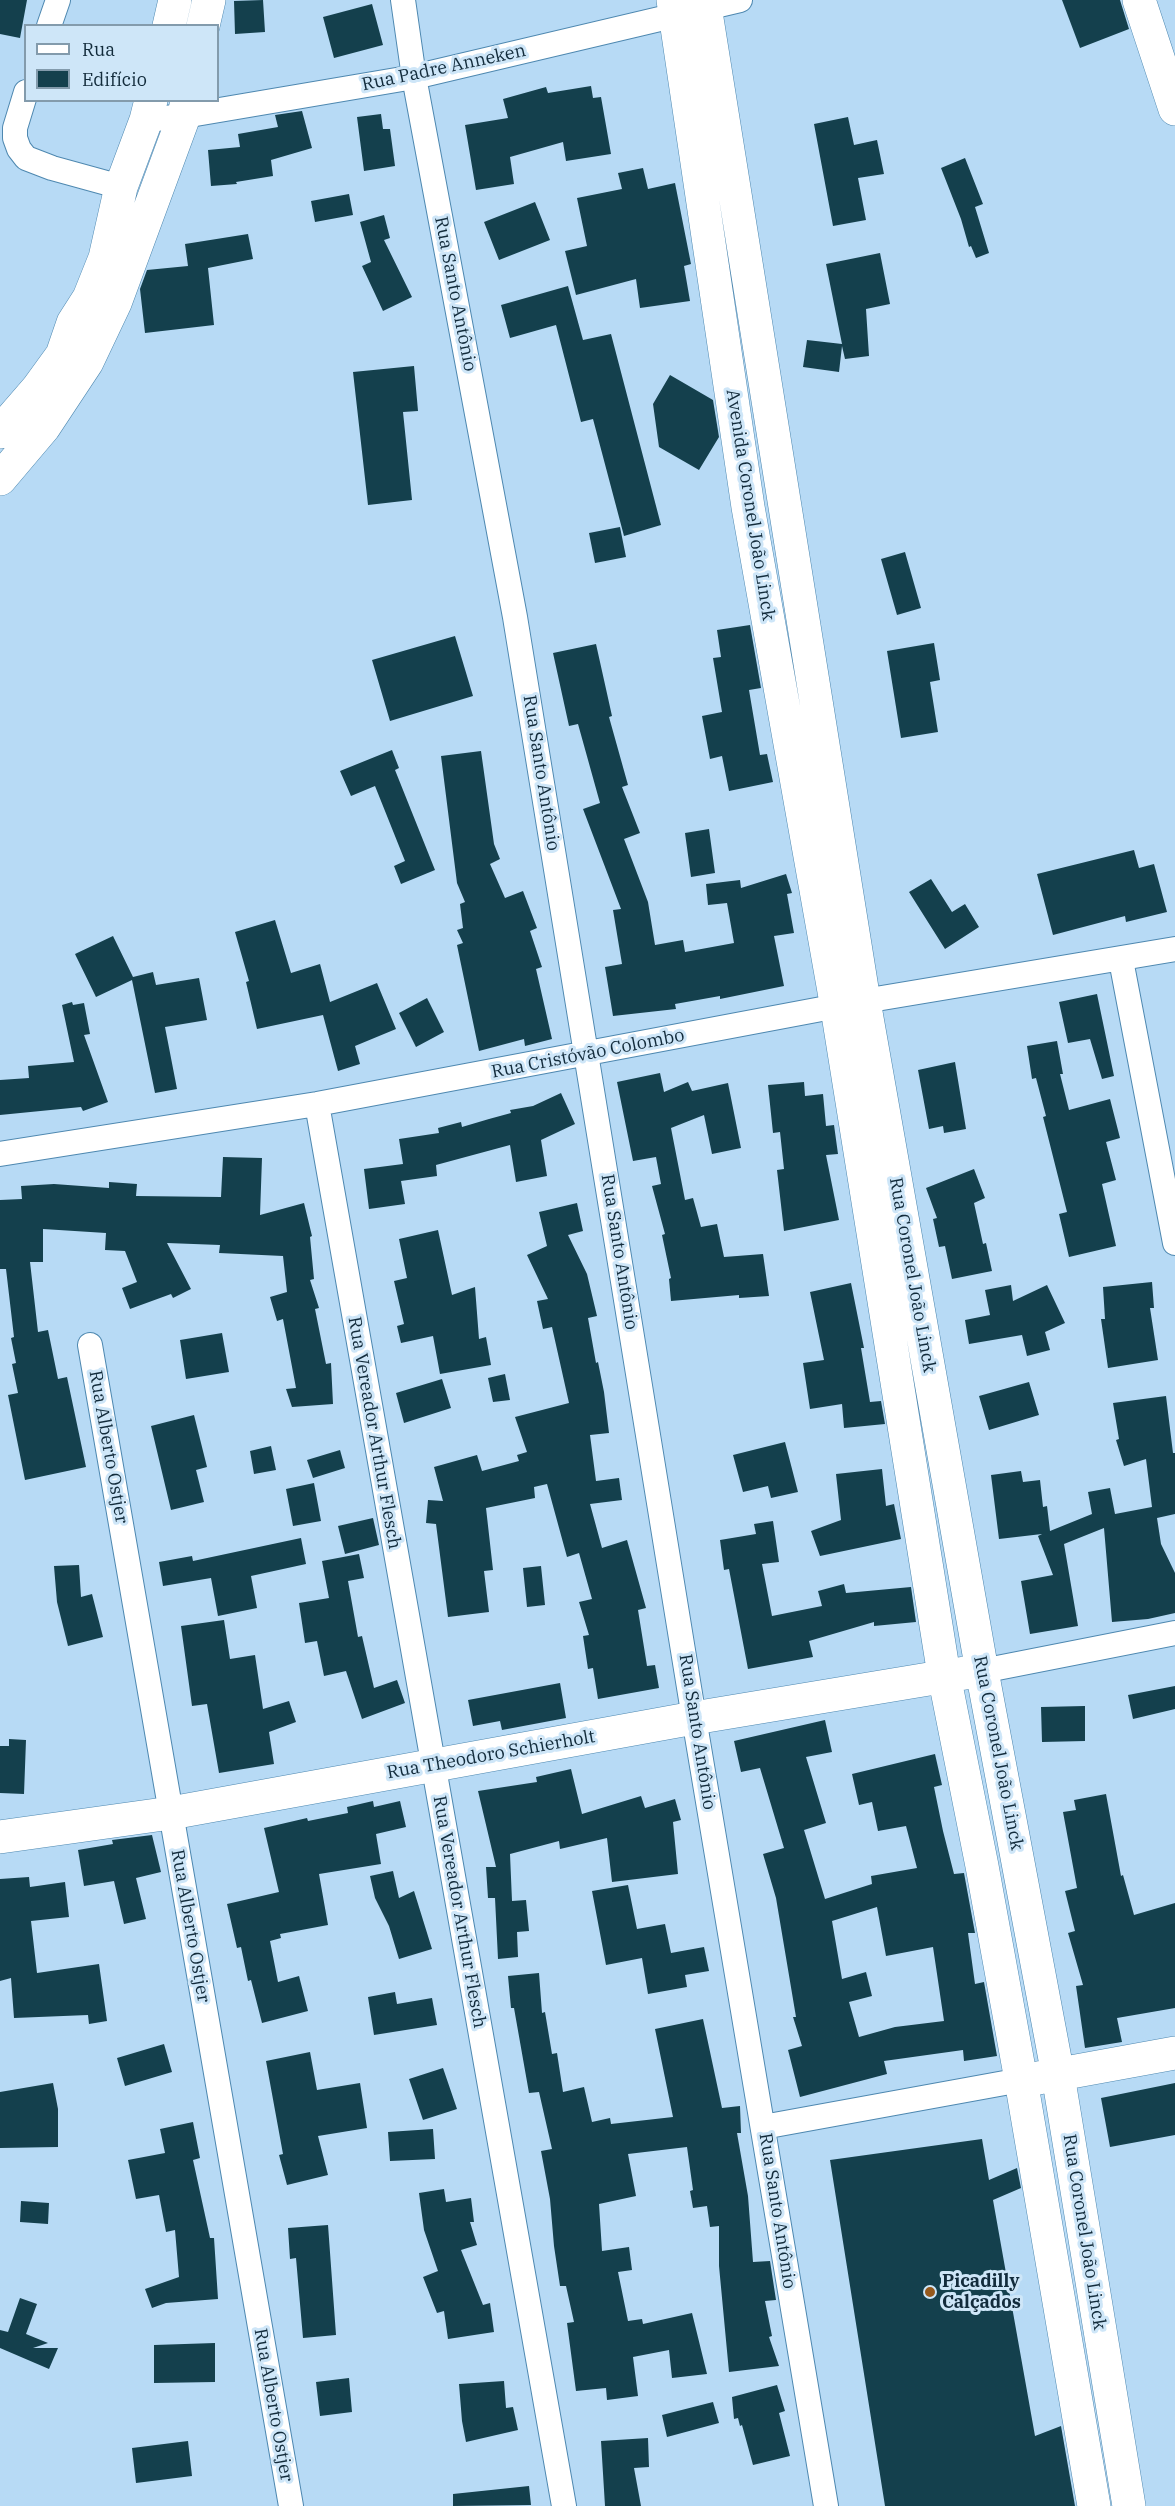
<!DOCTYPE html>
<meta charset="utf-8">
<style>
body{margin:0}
#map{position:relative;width:1175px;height:2506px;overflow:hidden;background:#b7daf5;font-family:"IBM Plex Serif",serif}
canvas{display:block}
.legend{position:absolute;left:24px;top:24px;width:195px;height:78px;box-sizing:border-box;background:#cee6f8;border:2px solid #839bac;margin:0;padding:8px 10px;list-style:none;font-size:18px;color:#122b3b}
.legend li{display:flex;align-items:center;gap:12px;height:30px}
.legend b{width:30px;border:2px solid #839bac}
</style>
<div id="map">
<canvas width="1175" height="2506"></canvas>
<ul class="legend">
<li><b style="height:8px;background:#fff"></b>Rua</li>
<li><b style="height:16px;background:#14404d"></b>Edifício</li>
</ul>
</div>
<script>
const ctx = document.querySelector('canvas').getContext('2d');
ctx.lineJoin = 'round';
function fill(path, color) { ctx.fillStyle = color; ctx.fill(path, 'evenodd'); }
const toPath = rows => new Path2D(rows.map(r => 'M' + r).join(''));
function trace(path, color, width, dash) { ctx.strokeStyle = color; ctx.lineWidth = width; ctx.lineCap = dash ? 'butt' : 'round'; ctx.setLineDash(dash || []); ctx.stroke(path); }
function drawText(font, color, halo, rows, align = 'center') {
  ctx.font = font + ' "IBM Plex Serif",serif'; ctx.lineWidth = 6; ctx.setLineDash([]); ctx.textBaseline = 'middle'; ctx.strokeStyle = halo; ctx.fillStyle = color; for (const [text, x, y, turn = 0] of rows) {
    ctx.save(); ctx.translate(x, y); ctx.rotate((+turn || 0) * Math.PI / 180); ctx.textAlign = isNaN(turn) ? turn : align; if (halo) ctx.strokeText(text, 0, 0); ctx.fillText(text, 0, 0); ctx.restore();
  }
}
const building = toPath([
 [0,0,27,0,20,38,0,34],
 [263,0,265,32,235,34,234,1],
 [1062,0,1120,0,1129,29,1080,48],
 [372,4,383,45,334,58,323,17],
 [591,86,593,98,601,97,611,154,566,161,563,142,510,157,514,184,476,190,465,125,508,118,503,99,546,87,548,93],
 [302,111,312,148,271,160,273,176,236,182,237,184,211,186,208,150,240,147,238,134,278,127,275,115],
 [381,114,383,129,390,129,395,166,364,171,357,117],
 [848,117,854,145,877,140,884,174,858,178,866,220,833,226,814,124],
 [965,158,983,204,975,207,989,253,976,258,971,246,969,247,961,219,941,168],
 [643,168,648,189,675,183,691,264,684,266,690,301,640,308,636,279,576,295,565,251,587,246,577,198,622,189,618,173],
 [349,194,353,215,315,222,311,201],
 [535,202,550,240,499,260,484,222],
 [384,215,390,238,384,240,412,297,383,311,362,266,371,262,360,222],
 [248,234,253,259,208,268,214,325,145,333,140,289,147,270,188,266,185,244],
 [880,253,890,304,866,309,869,356,845,359,842,346,839,372,803,367,807,340,842,344,826,264],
 [568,286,583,340,611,334,661,525,624,536,593,419,581,422,556,325,510,338,501,305],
 [414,366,418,411,403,412,412,500,368,505,353,372],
 [670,375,713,400,719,437,699,470,659,447,653,404],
 [620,527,626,557,595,563,589,533],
 [905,552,921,608,897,615,881,559],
 [750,625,761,688,749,690,760,755,767,754,773,782,729,791,722,756,710,759,702,716,722,712,713,658,721,657,717,630],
 [455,636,473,696,390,721,372,660],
 [934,643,940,680,930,682,938,732,901,738,887,651],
 [596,644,612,716,609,717,628,785,622,787,640,833,624,839,648,902,655,945,683,940,685,952,734,943,727,903,708,905,706,884,740,880,741,888,786,874,792,893,787,894,794,933,774,936,784,986,720,999,720,996,675,1004,676,1009,613,1016,605,967,622,964,613,910,621,909,583,809,600,803,578,724,569,726,553,653],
 [392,750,399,768,395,770,435,870,401,884,394,866,405,861,375,786,351,796,340,771],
 [481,751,494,844,500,859,490,864,505,898,523,891,537,928,530,931,542,967,536,969,552,1039,525,1046,524,1039,479,1051,457,945,463,943,457,930,463,928,460,904,465,902,457,883,441,756],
 [709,829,715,873,691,877,685,833],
 [1134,850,1139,868,1154,864,1167,912,1126,922,1125,916,1053,935,1037,874],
 [931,879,952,912,965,904,979,927,945,949,909,892],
 [275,920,291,973,320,964,330,1002,377,983,396,1029,355,1046,360,1064,338,1071,323,1015,257,1029,246,982,249,981,235,932],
 [113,936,133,977,153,972,156,985,199,978,207,1020,165,1027,177,1089,155,1093,132,980,96,997,75,954],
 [1097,994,1114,1076,1102,1079,1090,1039,1068,1043,1059,1002],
 [427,998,444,1032,416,1047,399,1013],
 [72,1002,73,1005,84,1003,90,1034,84,1035,108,1102,83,1111,81,1107,0,1115,0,1080,29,1078,28,1066,74,1062,62,1005],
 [1057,1041,1063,1074,1060,1074,1069,1110,1110,1099,1120,1138,1106,1142,1116,1180,1102,1184,1116,1246,1069,1257,1059,1214,1067,1212,1043,1117,1046,1116,1036,1078,1032,1079,1027,1046],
 [955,1062,966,1129,944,1133,943,1126,929,1129,918,1070],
 [660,1073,664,1092,688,1082,692,1091,728,1083,741,1148,712,1154,704,1115,671,1128,685,1200,693,1198,701,1227,717,1224,724,1257,763,1254,769,1296,739,1298,739,1295,671,1301,669,1279,671,1278,662,1235,665,1234,652,1186,661,1184,656,1157,633,1161,617,1082],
 [804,1082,805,1096,823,1094,826,1126,834,1125,838,1154,826,1155,839,1220,784,1231,777,1170,784,1169,780,1132,773,1133,768,1085],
 [561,1093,575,1124,541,1140,547,1176,516,1182,510,1145,436,1165,437,1176,401,1181,405,1204,369,1209,364,1169,403,1164,399,1139,439,1133,438,1128,461,1122,462,1127,489,1119,511,1113,510,1110,533,1106],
 [223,1157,262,1158,260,1215,304,1203,312,1236,310,1237,314,1279,310,1280,319,1308,315,1309,326,1364,331,1363,333,1404,292,1407,286,1389,296,1388,283,1319,277,1321,270,1297,287,1292,283,1256,219,1253,220,1245,167,1243,191,1289,173,1298,171,1294,130,1309,122,1288,137,1282,125,1251,105,1250,106,1233,43,1229,43,1262,30,1262,38,1332,48,1330,58,1379,67,1377,86,1467,25,1480,8,1395,18,1393,12,1364,16,1363,11,1338,14,1337,6,1269,0,1269,0,1200,22,1199,21,1186,54,1184,109,1188,109,1182,137,1184,136,1196,221,1197],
 [974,1169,985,1198,974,1203,983,1244,986,1243,992,1271,952,1279,945,1246,939,1247,933,1219,937,1218,926,1188],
 [577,1203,583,1231,568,1235,587,1274,597,1316,588,1318,596,1363,598,1362,604,1392,609,1433,590,1435,596,1481,619,1478,622,1500,590,1504,602,1548,627,1540,646,1608,638,1610,647,1666,655,1665,659,1688,598,1699,593,1668,588,1669,583,1636,589,1635,579,1602,592,1599,579,1553,567,1557,547,1484,534,1487,535,1498,486,1508,493,1570,484,1571,489,1612,448,1617,436,1524,426,1523,428,1500,443,1501,434,1467,477,1455,482,1471,519,1461,517,1455,527,1452,515,1417,569,1403,552,1327,543,1329,537,1301,548,1299,527,1255,547,1246,539,1212],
 [438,1230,452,1295,475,1287,479,1339,486,1337,491,1365,440,1374,433,1336,401,1343,397,1326,404,1324,394,1281,407,1278,399,1239],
 [1152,1282,1154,1308,1150,1308,1158,1360,1108,1368,1101,1319,1105,1319,1103,1287],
 [851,1283,864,1348,861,1348,870,1402,881,1401,885,1424,844,1428,842,1404,810,1409,803,1363,824,1360,810,1292],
 [1011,1285,1013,1301,1047,1285,1065,1323,1045,1332,1050,1350,1027,1356,1022,1335,969,1344,965,1320,990,1315,985,1290],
 [222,1333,229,1372,186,1379,180,1340],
 [505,1374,510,1400,493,1402,488,1378],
 [442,1379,451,1408,404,1423,396,1393],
 [1029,1382,1039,1415,989,1430,979,1396],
 [1166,1396,1173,1453,1175,1453,1175,1514,1157,1518,1161,1544,1175,1573,1175,1613,1148,1619,1112,1622,1104,1528,1064,1544,1078,1626,1030,1634,1021,1581,1053,1575,1038,1536,1042,1534,999,1539,991,1475,1021,1471,1023,1482,1040,1480,1043,1507,1047,1506,1050,1531,1092,1514,1088,1492,1110,1488,1115,1514,1152,1507,1146,1459,1124,1466,1116,1440,1119,1439,1113,1403],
 [194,1415,207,1467,196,1470,204,1502,171,1510,151,1426],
 [785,1442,798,1492,771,1498,768,1486,743,1492,733,1455],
 [271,1446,276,1470,254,1474,250,1451],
 [340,1450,345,1468,313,1478,307,1460],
 [882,1469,886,1506,894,1504,901,1539,820,1556,811,1531,841,1520,836,1474],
 [314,1483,321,1521,293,1526,286,1489],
 [373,1518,379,1545,345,1554,338,1526],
 [773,1521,779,1562,762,1564,772,1616,822,1606,818,1591,844,1584,846,1593,911,1587,916,1622,874,1626,874,1622,809,1641,813,1657,748,1669,729,1569,724,1570,720,1540,756,1534,754,1524],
 [301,1538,306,1564,251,1576,257,1608,218,1616,211,1578,163,1586,159,1562,192,1556,193,1561],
 [359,1554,364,1578,348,1581,358,1637,362,1636,374,1688,397,1680,405,1703,362,1719,346,1671,324,1676,317,1641,305,1643,299,1603,329,1598,322,1561],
 [79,1565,81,1597,92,1594,103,1637,68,1646,57,1602,54,1566],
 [541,1566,545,1605,527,1607,523,1568],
 [224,1620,230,1659,255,1655,263,1709,289,1701,296,1722,269,1732,274,1764,219,1773,207,1704,192,1706,181,1626],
 [560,1683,566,1718,502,1730,500,1721,473,1726,468,1700],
 [1175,1686,1175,1709,1133,1719,1128,1695],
 [1085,1706,1085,1741,1042,1742,1041,1707],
 [825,1720,832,1752,806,1757,826,1823,804,1830,825,1899,872,1884,871,1876,917,1868,906,1826,878,1831,872,1802,859,1805,852,1774,935,1754,942,1785,934,1787,943,1831,954,1874,964,1873,975,1933,968,1933,975,1984,984,1982,997,2056,964,2061,963,2050,884,2061,887,2074,800,2097,788,2050,802,2046,793,2017,796,2017,776,1898,763,1854,784,1848,760,1768,741,1772,734,1741],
 [877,1907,886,1956,933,1947,944,2021,895,2027,859,2037,849,2002,872,1996,866,1972,842,1979,832,1921],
 [9,1739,26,1740,24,1794,0,1793,0,1746,9,1746],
 [571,1769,582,1814,641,1796,645,1808,675,1799,681,1820,673,1822,678,1874,612,1882,607,1838,560,1849,559,1841,510,1854,512,1901,526,1900,529,1931,517,1932,518,1957,498,1959,495,1898,488,1898,486,1867,496,1867,478,1791,537,1782,536,1777],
 [1106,1794,1121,1876,1123,1875,1134,1915,1175,1903,1175,2008,1117,2018,1122,2042,1085,2048,1076,1986,1083,1985,1068,1933,1075,1931,1065,1891,1077,1888,1063,1812,1076,1810,1074,1800],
 [373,1801,374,1807,400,1801,406,1827,376,1834,381,1864,319,1874,328,1925,280,1934,281,1938,270,1941,278,1982,299,1976,308,2011,262,2023,251,1980,248,1981,241,1947,237,1948,227,1904,279,1892,264,1828,307,1818,308,1821,348,1813,347,1807],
 [152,1835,161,1872,136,1878,146,1919,124,1924,114,1881,84,1886,78,1850,113,1844,112,1840],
 [393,1871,399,1898,414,1891,432,1949,399,1959,389,1926,375,1898,370,1876],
 [29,1877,30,1887,65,1882,69,1917,31,1921,37,1973,99,1964,107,2021,89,2024,88,2015,14,2018,11,1978,0,1981,0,1879],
 [628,1885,637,1929,665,1924,671,1953,704,1947,709,1971,685,1975,687,1987,648,1994,642,1958,606,1965,592,1891],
 [539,1973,542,2013,545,2012,552,2054,557,2053,563,2092,584,2087,592,2122,610,2118,611,2124,673,2117,655,2029,703,2019,722,2108,740,2106,741,2133,737,2133,748,2196,753,2262,770,2261,776,2300,765,2301,772,2336,769,2337,779,2366,729,2372,719,2266,719,2226,710,2227,707,2206,693,2208,690,2191,693,2190,687,2147,628,2154,636,2196,599,2204,602,2251,629,2247,632,2270,618,2272,628,2321,642,2319,643,2324,692,2313,707,2374,672,2378,669,2350,633,2357,638,2396,607,2400,606,2388,576,2391,567,2323,574,2322,566,2286,560,2286,554,2246,550,2199,541,2151,552,2149,539,2092,529,2093,514,2008,511,2008,508,1976],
 [395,1992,397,2004,432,1998,437,2025,374,2035,368,1997],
 [164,2044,172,2072,125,2086,117,2058],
 [310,2052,317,2090,360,2083,367,2128,318,2136,328,2175,287,2185,279,2155,283,2154,266,2061],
 [443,2068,457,2109,423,2120,409,2079],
 [53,2083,58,2109,58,2147,0,2148,0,2092],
 [1175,2083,1175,2135,1110,2147,1101,2098],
 [193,2122,200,2158,193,2160,210,2238,214,2238,218,2299,166,2303,152,2308,145,2289,179,2277,175,2230,166,2232,159,2195,136,2199,128,2160,165,2153,160,2129],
 [433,2129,435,2159,390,2161,388,2132],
 [982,2139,989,2180,1017,2168,1021,2188,993,2200,1035,2436,1061,2426,1075,2506,885,2506,830,2160],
 [444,2189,446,2202,471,2198,474,2222,470,2222,477,2245,461,2250,483,2305,490,2303,494,2332,448,2339,444,2311,437,2313,423,2277,438,2271,424,2230,419,2193],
 [21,2201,49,2203,48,2224,20,2222],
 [328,2225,336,2335,303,2338,296,2258,290,2259,288,2228],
 [20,2298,37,2304,26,2334,48,2343,33,2348,58,2348,49,2369,0,2348,0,2330,8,2332],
 [215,2343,215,2382,154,2383,154,2345],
 [349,2378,352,2412,320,2416,316,2382],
 [504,2381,506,2408,513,2407,518,2430,466,2442,462,2421,459,2384],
 [777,2385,785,2411,779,2413,790,2456,753,2465,742,2425,740,2426,738,2418,734,2419,732,2397],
 [713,2402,719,2423,667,2437,662,2415],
 [648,2438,649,2467,634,2468,641,2506,605,2506,601,2441],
 [188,2441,192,2476,136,2483,132,2448],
 [529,2486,531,2505,453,2506,453,2494]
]);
const street = toPath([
 [403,0,414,77,515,617,694,1718,826,2506],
 [49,26,58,0],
 [26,92,15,128,15,138,19,149,26,158,52,168,121,187],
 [146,120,184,116,414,77,740,0],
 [1121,960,1175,1243],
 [317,1104,564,2506],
 [0,1154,317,1104,864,1001,1175,949],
 [90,1345,291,2506],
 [982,1671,1175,1633],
 [763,2127,1021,2080]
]);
const secondary = toPath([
 [673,0,748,507,837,1008,944,1675,982,1866,1021,2080,1094,2506],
 [704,0,864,1001,982,1671,1058,2075,1129,2506],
 [1139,0,1175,109],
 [169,26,175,0],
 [203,26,209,0],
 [0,432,38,388,62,355,73,323,89,298,105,258,121,187,146,120,151,100],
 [0,479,44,427,87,362,115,303,184,116,187,100],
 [0,1837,171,1813,694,1718,965,1673],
 [1038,2078,1175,2053]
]);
const markers = [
 [930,2292,6,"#96591c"]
];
const streetNames = [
 ["Rua Padre Anneken",444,68,-12],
 ["Rua Santo Antônio",455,294,79],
 ["Avenida Coronel João Linck",750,505,81],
 ["Rua Santo Antônio",541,773,81],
 ["Rua Cristóvão Colombo",588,1054,-11],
 ["Rua Santo Antônio",619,1252,81],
 ["Rua Coronel João Linck",912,1275,80],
 ["Rua Vereador Arthur Flesch",374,1433,80],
 ["Rua Alberto Ostjer",108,1447,80],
 ["Rua Santo Antônio",697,1732,81],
 ["Rua Coronel João Linck",998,1753,79],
 ["Rua Theodoro Schierholt",491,1755,-10],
 ["Rua Vereador Arthur Flesch",459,1912,80],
 ["Rua Alberto Ostjer",190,1926,80],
 ["Rua Santo Antônio",777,2211,81],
 ["Rua Coronel João Linck",1084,2232,81],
 ["Rua Alberto Ostjer",273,2405,80]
];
const poiNames = [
 ["Picadilly",942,2282],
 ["Calçados",942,2303]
];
fill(building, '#14404d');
trace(street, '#4e88b0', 26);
trace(secondary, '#4e88b0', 34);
trace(street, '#fff', 24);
trace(secondary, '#fff', 33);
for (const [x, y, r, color] of markers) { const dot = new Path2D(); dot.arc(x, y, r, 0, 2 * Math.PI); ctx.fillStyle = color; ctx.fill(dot); trace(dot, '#cee6f8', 2); }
drawText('18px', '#122b3b', '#cee6f8', streetNames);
drawText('bold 18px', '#122b3b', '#cee6f8', poiNames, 'left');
</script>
